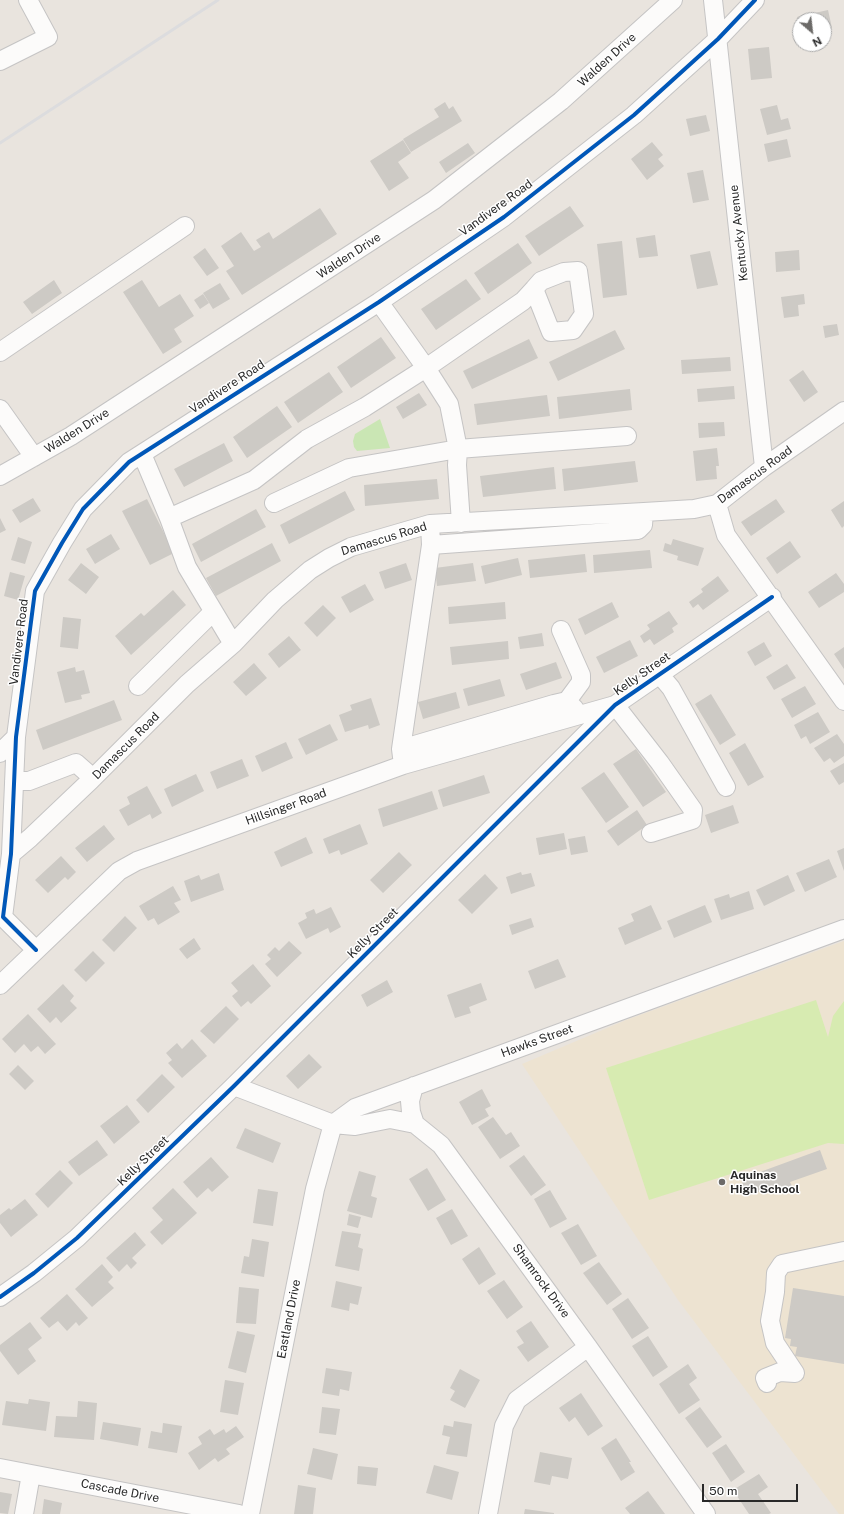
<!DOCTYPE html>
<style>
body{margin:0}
#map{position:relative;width:844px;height:1514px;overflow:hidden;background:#e9e4de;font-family:"Public Sans",sans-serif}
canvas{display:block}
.north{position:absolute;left:792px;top:12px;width:40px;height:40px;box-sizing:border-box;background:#fff;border:1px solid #a9a9a9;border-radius:50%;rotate:152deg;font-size:11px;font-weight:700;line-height:16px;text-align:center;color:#292929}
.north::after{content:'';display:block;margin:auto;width:14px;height:18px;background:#6c6a68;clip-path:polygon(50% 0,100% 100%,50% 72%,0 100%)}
.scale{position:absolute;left:702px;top:1484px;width:96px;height:18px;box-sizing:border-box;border:2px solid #292929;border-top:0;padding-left:5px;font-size:12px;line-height:14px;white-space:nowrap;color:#292929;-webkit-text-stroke:3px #fff;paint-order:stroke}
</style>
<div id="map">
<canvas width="844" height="1514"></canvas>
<div class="north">N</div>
<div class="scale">50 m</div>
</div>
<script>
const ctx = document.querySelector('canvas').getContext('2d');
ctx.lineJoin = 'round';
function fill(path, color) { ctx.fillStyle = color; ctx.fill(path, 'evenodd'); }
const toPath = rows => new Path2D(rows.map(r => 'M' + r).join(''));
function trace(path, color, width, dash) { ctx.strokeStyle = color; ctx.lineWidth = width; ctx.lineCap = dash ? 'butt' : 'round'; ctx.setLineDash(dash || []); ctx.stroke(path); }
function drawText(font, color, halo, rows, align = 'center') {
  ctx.font = font + ' "Public Sans",sans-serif'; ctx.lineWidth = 3; ctx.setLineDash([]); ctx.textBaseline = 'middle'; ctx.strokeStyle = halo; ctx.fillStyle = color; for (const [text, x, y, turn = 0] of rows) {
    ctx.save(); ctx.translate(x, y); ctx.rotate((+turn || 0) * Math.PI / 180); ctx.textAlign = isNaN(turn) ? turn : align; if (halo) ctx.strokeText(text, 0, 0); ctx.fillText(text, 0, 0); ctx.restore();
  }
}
const education = toPath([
 [844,941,844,1514,839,1514,678,1300,522,1064,626,1020]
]);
const green = toPath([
 [380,419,390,448,357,451,354,447,353,441,355,434]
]);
const pitch = toPath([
 [816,1000,828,1037,833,1016,844,1001,844,1144,828,1143,649,1200,606,1068]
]);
const building = toPath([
 [828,10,832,28,824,29,824,20,800,20,799,30,797,17],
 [769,47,772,78,751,80,748,49],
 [445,102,449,109,453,106,462,121,411,152,403,139,439,117,434,109],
 [777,105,781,120,788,118,791,129,767,135,760,109],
 [706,115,710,131,690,136,686,119],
 [787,139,791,157,768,162,764,144],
 [403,140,411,153,398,162,409,178,389,191,370,161],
 [652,142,663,155,658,159,664,166,647,180,631,159],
 [468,143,475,153,446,173,439,162],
 [703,170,709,200,693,203,687,173],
 [570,206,584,226,539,256,525,236],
 [320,208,337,234,242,295,226,271,234,266,221,246,241,232,254,251,261,247,256,240,269,232,273,239],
 [655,235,658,256,639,258,636,238],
 [622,241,627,295,603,298,597,244],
 [518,243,532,263,488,294,474,273],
 [205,248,219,268,207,276,193,257],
 [799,250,800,270,776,272,775,252],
 [710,251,718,285,697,289,690,255],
 [466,279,481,299,436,330,421,309],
 [54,280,62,293,32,314,23,302],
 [142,280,159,307,180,294,194,316,174,329,182,342,163,354,123,292],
 [220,283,230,299,213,309,203,293],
 [203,294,209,303,200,309,194,300],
 [804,294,805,304,798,305,799,316,784,318,781,297],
 [837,324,839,335,825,338,823,326],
 [615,330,625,349,558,381,549,362],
 [381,337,396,358,351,388,337,367],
 [529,339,538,358,472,389,463,371],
 [730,357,731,371,682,374,681,360],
 [803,370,818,392,804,402,789,380],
 [329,372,343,392,298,423,284,402],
 [734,386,735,399,698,402,697,389],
 [630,389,632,410,559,419,557,397],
 [419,393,427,405,403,419,396,407],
 [547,395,550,416,477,425,474,404],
 [277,406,292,427,247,458,233,437],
 [724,422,725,436,699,438,698,423],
 [224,443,233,461,184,487,174,469],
 [717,448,719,466,716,466,717,479,696,481,693,451],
 [635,461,638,482,564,491,562,469],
 [554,467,556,489,483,497,480,476],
 [437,479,439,499,365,506,364,485],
 [345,491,355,510,289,544,280,525],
 [33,498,41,511,20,523,12,510],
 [147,499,174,553,150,565,122,511],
 [776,499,785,512,751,536,741,522],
 [844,501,844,526,842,528,831,510],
 [256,509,266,527,201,562,192,544],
 [0,518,6,530,0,533],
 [111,534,120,549,95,564,86,549],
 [18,537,32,542,25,564,11,560],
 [673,539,704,548,698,566,677,560,678,556,663,551,665,543,671,545],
 [790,541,801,557,777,574,766,558],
 [272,543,281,561,216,596,206,578],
 [650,550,652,568,594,573,593,555],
 [585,554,587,572,530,578,528,560],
 [518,558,522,575,485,584,481,566],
 [81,563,99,577,86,594,68,580],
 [406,563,412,580,385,589,379,572],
 [473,563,476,581,437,586,435,568],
 [10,572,25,576,18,600,4,596],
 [836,573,844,584,844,592,819,608,808,592],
 [718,576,729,591,703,610,698,604,693,608,689,602,703,592,701,589],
 [365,584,374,600,350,613,341,597],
 [173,590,186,605,131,655,115,636,141,613,144,616],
 [505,602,506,619,449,624,448,607],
 [612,602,619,617,585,635,578,619],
 [323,605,336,618,317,637,304,623],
 [669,611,678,624,672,628,674,632,654,645,650,639,644,643,640,636,650,629,647,625],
 [63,617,81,619,78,649,60,647],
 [542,633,544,646,520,649,518,637],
 [289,636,301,650,279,668,268,654],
 [630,640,638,656,604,673,596,657],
 [508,641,509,659,452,665,450,647],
 [764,642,772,656,755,666,747,652],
 [844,647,844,669,834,654],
 [556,662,562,678,526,690,520,674],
 [254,663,267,678,246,696,233,682],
 [787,664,796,678,774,690,766,677],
 [75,667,76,672,84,670,90,693,81,695,82,699,65,703,57,672],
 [500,679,505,696,468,706,463,689],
 [805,686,816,704,792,718,781,699],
 [456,692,460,708,423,719,418,702],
 [711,694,736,735,720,745,695,704],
 [371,698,380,725,369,729,368,725,345,732,339,715,352,710,350,705],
 [114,700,122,720,43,750,36,730],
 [818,712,830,732,810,744,806,736,801,739,794,725],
 [330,724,338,740,306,755,298,739],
 [837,734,844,744,844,756,834,763,830,758,824,762,814,748],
 [286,742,293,758,262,772,255,756],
 [745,743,764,777,748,786,729,753],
 [636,749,666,792,643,807,613,764],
 [242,759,249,776,217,789,210,772],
 [844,763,844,782,839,785,830,771],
 [604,772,629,807,606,823,581,788],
 [196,774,204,791,172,807,164,789],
 [484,775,490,793,443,807,438,790],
 [147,786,162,813,152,819,150,814,128,826,119,810,130,804,127,797],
 [432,791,438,809,383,827,378,809],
 [733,805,739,823,711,833,705,815],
 [637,810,647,825,618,846,607,831],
 [360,824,368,844,341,855,339,850,329,854,323,839],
 [104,825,115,839,87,862,75,848],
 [564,833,567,849,539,855,536,838],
 [585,836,588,852,571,855,568,839],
 [306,837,313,853,281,867,274,852],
 [844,848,844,871,837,851],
 [399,852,412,865,383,893,370,880],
 [61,856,76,872,68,880,65,877,48,893,35,880],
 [829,859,837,877,805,892,796,873],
 [521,872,522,875,531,873,535,886,511,894,506,877],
 [219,873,224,890,191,902,184,881,199,875,201,880],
 [485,874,498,888,472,914,458,900],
 [788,875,795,891,764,906,756,890],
 [173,886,181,900,174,903,180,912,158,925,154,918,148,921,139,906],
 [749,891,754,909,721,920,714,899,729,894,730,898],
 [651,905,662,929,625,945,618,928,634,921,631,914],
 [705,905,712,922,674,938,667,921],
 [331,907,341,927,330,933,328,928,306,939,298,923,307,918,305,913,314,909,316,914],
 [125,916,137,928,114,952,102,940],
 [531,918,534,927,512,935,509,925],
 [194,938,201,949,187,959,179,949],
 [289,941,302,953,277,977,265,964,271,959,267,955,275,947,279,951],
 [93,951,105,963,86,982,74,970],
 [558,959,566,977,535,989,528,971],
 [253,964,271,986,251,1004,248,1001,241,1007,232,996,238,991,231,983],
 [387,980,393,992,367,1007,361,995],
 [481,983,487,1000,469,1007,471,1013,455,1018,447,995],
 [63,984,74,996,70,1001,77,1008,61,1023,56,1017,50,1023,37,1009],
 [226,1006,239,1019,214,1044,200,1031],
 [28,1014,56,1044,45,1054,38,1046,31,1052,24,1044,15,1053,2,1039],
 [192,1039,207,1056,182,1078,168,1063,172,1060,166,1053,177,1043,182,1049],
 [309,1054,322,1067,298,1089,286,1076],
 [18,1065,34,1081,25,1090,9,1074],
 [162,1074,175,1087,148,1113,136,1100],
 [482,1089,491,1106,485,1109,489,1116,472,1125,459,1102],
 [127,1105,140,1122,114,1144,100,1126],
 [493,1117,506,1135,511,1132,520,1146,500,1159,478,1127],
 [245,1128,281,1143,273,1163,236,1148],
 [97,1140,108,1155,79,1176,68,1162],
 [820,1150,827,1169,790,1182,792,1186,779,1190,777,1185,747,1196,741,1179],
 [524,1155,546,1185,531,1196,509,1166],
 [211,1157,229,1177,212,1192,208,1188,197,1198,183,1182],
 [427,1168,446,1200,428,1211,409,1179],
 [60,1170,73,1183,48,1208,35,1194],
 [359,1171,376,1176,371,1196,377,1198,372,1218,347,1211],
 [173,1188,197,1213,162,1245,150,1232,163,1220,152,1208],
 [258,1189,278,1192,273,1226,253,1223],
 [550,1190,567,1219,550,1228,534,1199],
 [25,1199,38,1215,11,1237,0,1223,0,1215,9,1208,11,1210],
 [452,1209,468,1236,451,1245,436,1218],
 [349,1214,361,1217,358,1228,347,1225],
 [578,1224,597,1256,581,1265,561,1233],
 [342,1231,361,1234,358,1247,363,1249,359,1271,335,1266],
 [135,1232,146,1245,132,1258,137,1263,131,1269,127,1264,119,1272,106,1258],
 [252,1239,269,1242,264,1277,241,1273,244,1256,249,1257],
 [479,1247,496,1274,479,1285,462,1259],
 [599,1262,622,1294,607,1305,583,1273],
 [102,1264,113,1277,108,1282,114,1288,92,1307,75,1289],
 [504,1280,523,1307,507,1319,487,1291],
 [336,1281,362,1287,358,1305,350,1303,349,1311,331,1307],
 [239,1287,259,1289,256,1324,236,1323],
 [793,1288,844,1296,844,1364,795,1356,797,1347,790,1346,791,1339,785,1338],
 [67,1294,88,1318,79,1326,76,1322,67,1331,58,1321,49,1328,40,1318],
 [628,1298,649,1328,632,1339,612,1309],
 [531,1321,549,1347,528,1362,517,1347,524,1343,516,1331],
 [30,1322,42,1338,28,1349,36,1361,18,1375,0,1351,0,1345],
 [237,1331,255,1335,246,1373,228,1368],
 [648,1336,668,1367,653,1377,632,1346],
 [688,1364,697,1378,689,1384,700,1400,679,1414,659,1384],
 [326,1368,352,1372,349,1391,340,1389,339,1396,322,1393],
 [460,1369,480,1380,465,1408,450,1400,455,1391,450,1388],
 [225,1380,244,1383,238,1415,220,1412],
 [581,1393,603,1426,588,1436,575,1417,569,1422,559,1408],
 [29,1399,50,1402,46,1431,2,1425,6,1401,28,1404],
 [78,1401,97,1403,94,1440,54,1437,56,1416,77,1417],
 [322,1407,340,1409,336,1435,319,1433],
 [700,1407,722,1437,707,1448,685,1418],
 [454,1421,472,1424,467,1457,446,1454,450,1437,442,1435,444,1425,453,1427],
 [103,1422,141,1428,138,1446,100,1439],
 [163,1423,182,1426,177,1453,148,1448,151,1431,162,1433],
 [236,1426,244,1437,226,1449,230,1454,218,1462,215,1458,199,1470,188,1453,202,1444,198,1437,210,1429,214,1435,224,1429,226,1433],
 [616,1438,631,1462,629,1462,635,1472,621,1481,601,1448],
 [726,1444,745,1472,731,1482,712,1453],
 [313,1448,338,1454,332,1480,307,1474],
 [540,1452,572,1458,568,1479,552,1476,550,1485,534,1482],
 [434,1465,459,1472,452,1500,426,1493],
 [358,1466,378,1468,376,1486,357,1484],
 [759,1474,768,1487,758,1494,771,1513,769,1514,749,1514,733,1490],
 [298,1485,316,1488,313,1514,294,1514],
 [648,1491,665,1514,630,1514,625,1508],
 [0,1492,12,1494,8,1514,0,1513],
 [44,1499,62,1503,60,1514,42,1514],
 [525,1509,554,1513,554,1514,524,1514]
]);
const minor = toPath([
 [713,0,764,467],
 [0,61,48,37,28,0],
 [379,302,426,368,449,404,458,449,457,465,461,523],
 [0,352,185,226],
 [0,409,34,457],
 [142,454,169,518,187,567,233,644],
 [0,476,71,436,434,200,561,101,673,0],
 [274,503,349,468,458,449,627,436],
 [717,504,726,535,844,701],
 [169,518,254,480,307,439,365,407,426,368,523,301,534,289,541,281,564,272,578,271,584,314,573,330,551,332,534,289],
 [431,545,638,530,643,525,644,512],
 [561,630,581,675,581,682,567,701],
 [660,675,671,688,726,787],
 [138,686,213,612],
 [401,749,554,704,567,701,574,708,579,715],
 [0,753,16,737],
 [403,765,401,749,431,545,430,524],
 [14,781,29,781,76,763,93,778],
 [11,854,30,838,91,780,187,684,233,644,275,600,310,570,329,558,351,547,430,524,644,512,694,509,717,504,764,467,844,411],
 [36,950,3,917,11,854,16,737,35,591,62,543,83,509,129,462,379,302,504,217,634,115,718,39,755,0],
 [0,985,119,871,137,861,403,765,615,705,660,763,693,810,692,820,651,833],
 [234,1086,333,1124,355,1108,844,929],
 [414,1086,410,1101,411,1112,415,1124],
 [0,1297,34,1273,77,1238,234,1086,615,705,772,597],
 [767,1383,765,1378,780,1372,795,1373,775,1343,770,1321,775,1292,776,1273,782,1264,844,1251],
 [0,1468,239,1514],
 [24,1514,31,1474],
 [250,1514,315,1189,333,1124,355,1126,390,1119,415,1124,441,1145,588,1347,706,1514],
 [488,1514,504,1426,517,1400,588,1347]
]);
const rail = toPath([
 [0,143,218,0]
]);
const cycleway = toPath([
 [36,950,3,917,11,854,16,737,35,591,62,543,83,509,129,462,379,302,504,217,634,115,718,39,755,0],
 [0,1297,34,1273,77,1238,234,1086,615,705,772,597]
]);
const markers = [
 [722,1182,4,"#6c6a68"]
];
const streetNames = [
 ["Walden Drive",607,60,-42],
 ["Vandivere Road",496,208,-36],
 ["Kentucky Avenue",739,233,-96],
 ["Walden Drive",349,256,-33],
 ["Vandivere Road",227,387,-33],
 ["Walden Drive",77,431,-32],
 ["Damascus Road",755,475,-36],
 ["Damascus Road",384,539,-17],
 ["Vandivere Road",19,642,-83],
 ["Kelly Street",642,674,-35],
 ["Damascus Road",126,746,-45],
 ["Hillsinger Road",286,807,-20],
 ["Kelly Street",373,933,-45],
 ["Hawks Street",537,1041,-20],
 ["Kelly Street",143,1161,-44],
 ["Shamrock Drive",541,1281,54],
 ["Eastland Drive",289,1319,-79],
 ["Cascade Drive",120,1491,11]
];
const poiNames = [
 ["Aquinas",730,1175],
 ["High School",730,1189]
];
fill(education, '#ede3d1');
fill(green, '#cae6b4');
fill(pitch, '#d7ebb1');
fill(building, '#cdcac5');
trace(minor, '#c5c4c4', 20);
trace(minor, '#fcfbfa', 18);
trace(rail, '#dcdcde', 3);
trace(cycleway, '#0057b8', 4);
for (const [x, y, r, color] of markers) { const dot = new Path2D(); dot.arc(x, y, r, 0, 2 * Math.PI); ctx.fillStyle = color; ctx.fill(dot); trace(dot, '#fff', 1.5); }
drawText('12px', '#292929', '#fff', streetNames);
drawText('bold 12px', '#292929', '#fff', poiNames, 'left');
</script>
